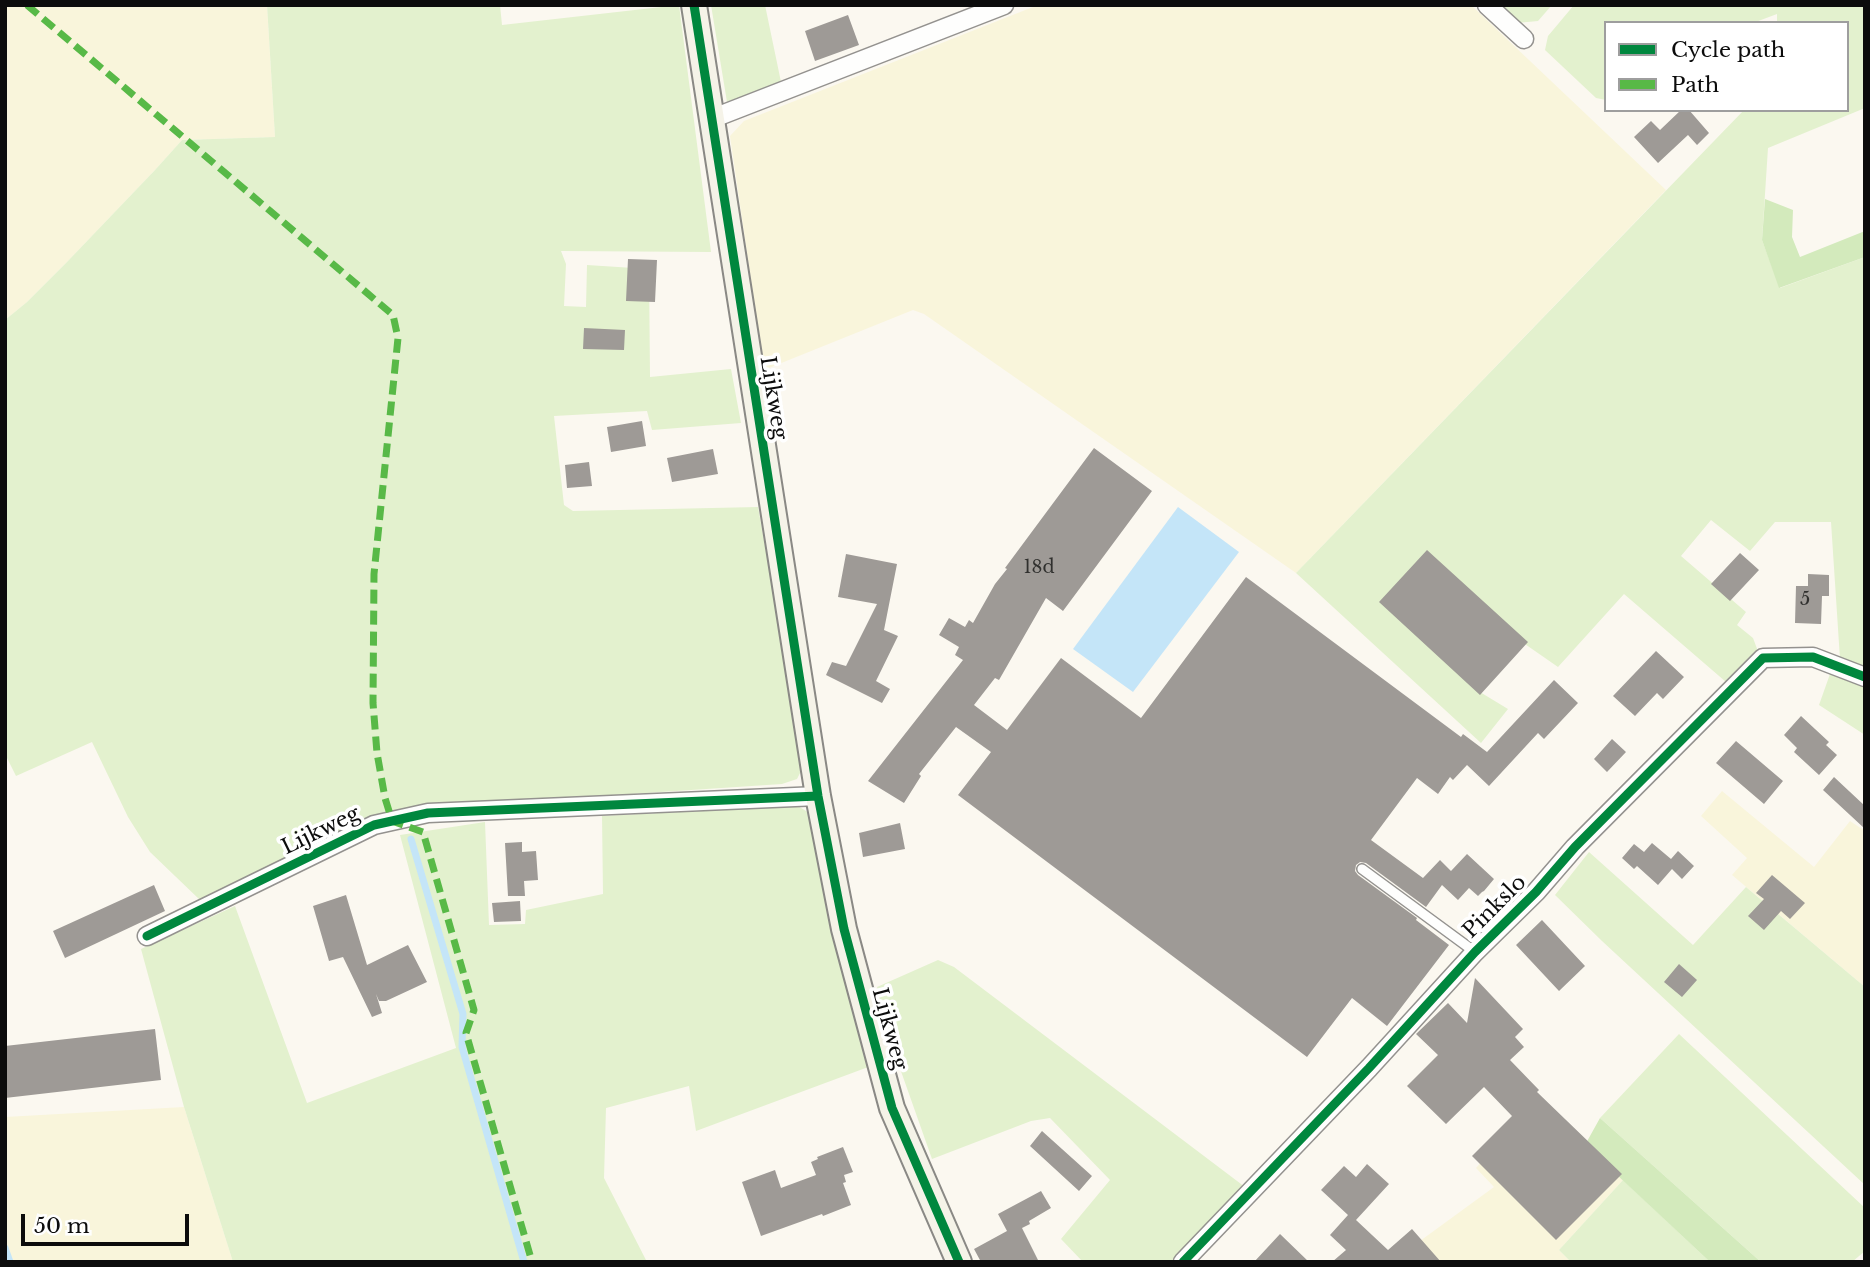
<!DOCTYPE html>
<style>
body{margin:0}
#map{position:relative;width:1870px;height:1267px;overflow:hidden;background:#fbf8f0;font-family:"Libre Baskerville",serif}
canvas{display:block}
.frame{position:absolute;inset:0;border:7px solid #0c0c0c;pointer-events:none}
.legend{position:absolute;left:1604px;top:21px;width:245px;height:91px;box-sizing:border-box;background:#fff;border:2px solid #9e9e9e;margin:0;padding:9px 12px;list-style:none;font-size:21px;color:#0c0c0c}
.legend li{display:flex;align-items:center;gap:14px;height:35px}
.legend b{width:35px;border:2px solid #9e9e9e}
.scale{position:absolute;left:21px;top:1214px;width:168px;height:32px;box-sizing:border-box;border:4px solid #0c0c0c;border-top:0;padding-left:9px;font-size:21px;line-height:24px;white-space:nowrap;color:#0c0c0c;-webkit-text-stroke:5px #fff;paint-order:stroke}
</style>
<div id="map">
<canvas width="1870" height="1267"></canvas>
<div class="frame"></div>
<ul class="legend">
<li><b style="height:9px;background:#00873e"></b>Cycle path</li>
<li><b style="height:9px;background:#58b947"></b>Path</li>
</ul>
<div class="scale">50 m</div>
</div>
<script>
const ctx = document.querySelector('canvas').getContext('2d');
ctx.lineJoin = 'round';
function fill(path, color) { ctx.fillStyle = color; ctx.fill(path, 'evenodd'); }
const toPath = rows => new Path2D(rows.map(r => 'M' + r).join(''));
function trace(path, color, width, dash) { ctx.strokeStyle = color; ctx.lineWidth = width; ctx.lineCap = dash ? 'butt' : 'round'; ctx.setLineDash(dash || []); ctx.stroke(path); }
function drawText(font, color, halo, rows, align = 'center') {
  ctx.font = font + ' "Libre Baskerville",serif'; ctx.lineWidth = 7; ctx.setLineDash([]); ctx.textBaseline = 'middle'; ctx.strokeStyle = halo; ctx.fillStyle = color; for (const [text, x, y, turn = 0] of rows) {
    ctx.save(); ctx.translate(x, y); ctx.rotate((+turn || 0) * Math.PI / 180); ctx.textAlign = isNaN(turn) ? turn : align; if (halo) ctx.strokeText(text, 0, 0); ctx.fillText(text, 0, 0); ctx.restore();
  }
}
const farmland = toPath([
 [5,5,267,5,275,137,182,140,155,170,66,263,27,302,5,320],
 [1038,5,1471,5,1666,190,1296,573,924,314,913,310,764,370,730,136,744,121],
 [1722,791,1814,867,1850,821,1865,831,1865,987,1732,875,1747,858,1701,816],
 [1537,1101,1623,1180,1559,1250,1571,1262,1381,1262,1420,1241,1494,1187,1476,1168],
 [184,1107,233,1262,5,1262,5,1117]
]);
const green = toPath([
 [267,5,500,5,502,25,679,5,711,252,561,251,566,264,564,306,586,307,587,265,649,269,650,377,731,369,741,423,652,430,647,411,554,416,564,505,573,511,758,507,804,765,797,779,782,784,449,806,332,840,200,900,150,852,128,817,92,742,16,776,5,754,5,320,27,302,66,263,155,170,182,140,275,137],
 [711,5,765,5,781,82,727,102],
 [1499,5,1552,5,1538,21,1517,23],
 [1574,5,1865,5,1865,108,1768,148,1762,240,1780,288,1865,257,1865,667,1840,659,1831,522,1775,522,1750,551,1711,520,1681,556,1746,612,1737,625,1753,638,1759,654,1726,682,1624,594,1558,667,1522,642,1475,689,1508,709,1481,743,1296,573,1744,110,1847,110,1847,23,1777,23,1777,14,1753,23,1606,23,1606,100,1596,98,1545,50,1548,36],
 [1830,674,1865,686,1865,735,1819,705],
 [798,806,814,816,871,1066,696,1131,689,1086,606,1108,604,1178,647,1262,233,1262,184,1107,141,949,235,906,307,1103,456,1048,400,835,485,822,489,925,525,924,526,910,603,894,602,816],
 [1589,852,1693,945,1746,887,1865,987,1865,1185,1602,941,1555,895],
 [938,960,954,967,1245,1187,1172,1262,1083,1262,1061,1239,1110,1180,1050,1118,1031,1121,932,1159,885,1026,877,987],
 [1679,1034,1865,1208,1865,1251,1852,1262,1761,1262,1600,1118],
 [1623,1180,1710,1262,1571,1262,1559,1250]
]);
const forest = toPath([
 [1765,199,1793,210,1792,237,1800,257,1865,231,1865,257,1779,288,1762,240],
 [1600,1118,1761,1262,1710,1262,1585,1145]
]);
const water = toPath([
 [1178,507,1239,552,1133,692,1073,649]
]);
const stream = toPath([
 [411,839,463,1014,462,1047,524,1262],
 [5,1248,10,1262]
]);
const building = toPath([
 [848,15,859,45,815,61,805,31],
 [1681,110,1689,110,1709,133,1697,145,1688,135,1658,163,1634,137,1651,121,1660,130],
 [628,259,657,260,655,302,626,301],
 [584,328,625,330,624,350,583,349],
 [642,421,646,446,611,452,607,427],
 [1094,448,1152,491,1063,611,1046,598,999,680,995,678,974,705,1007,730,1061,658,1141,718,1246,577,1461,737,1463,734,1487,752,1554,680,1578,703,1544,739,1538,733,1489,786,1467,765,1453,780,1450,777,1438,794,1417,778,1371,840,1423,878,1440,860,1451,871,1467,854,1494,879,1484,891,1482,892,1478,896,1469,888,1458,900,1442,885,1426,907,1366,863,1360,862,1356,865,1355,871,1358,875,1417,918,1416,920,1449,945,1387,1026,1352,998,1307,1057,958,795,991,752,956,727,919,774,921,776,904,803,868,781,963,660,955,655,959,647,939,635,949,618,965,627,969,620,973,623,995,584,1007,569,1005,568],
 [713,449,718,474,672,482,667,458],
 [589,462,592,486,567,488,565,465],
 [1427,550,1528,642,1480,695,1379,602],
 [1740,553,1759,570,1730,601,1711,584],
 [846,554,897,564,884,630,898,636,876,681,890,689,882,703,826,675,832,662,846,666,877,604,838,597],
 [1808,574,1829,575,1829,596,1822,596,1821,624,1795,623,1796,586,1808,586],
 [1656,651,1684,677,1663,699,1657,693,1635,716,1613,696],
 [1801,716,1829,742,1826,745,1837,755,1819,775,1794,752,1797,748,1784,735],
 [1612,739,1626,752,1607,772,1594,759],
 [1736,741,1783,781,1764,804,1716,763],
 [1834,777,1865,806,1864,828,1823,790],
 [900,823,905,849,863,857,859,833],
 [522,842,522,852,536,851,538,880,524,881,525,896,508,896,505,843],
 [1652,843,1671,859,1678,851,1694,866,1682,879,1672,869,1658,885,1637,866,1634,869,1622,858,1634,844,1644,852],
 [1772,875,1805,903,1790,919,1781,911,1764,930,1748,916,1764,899,1756,893],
 [154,885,165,911,65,958,53,931],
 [346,895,367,965,408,945,427,982,386,1001,379,1001,376,994,382,1013,372,1017,343,957,329,961,313,906],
 [520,901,521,921,494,922,492,903],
 [1542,920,1585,966,1559,991,1516,945],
 [1679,964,1697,980,1682,997,1664,982],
 [1475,978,1523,1029,1515,1037,1524,1047,1510,1060,1539,1090,1537,1092,1622,1174,1556,1240,1472,1156,1512,1116,1484,1087,1446,1124,1407,1086,1438,1055,1416,1034,1448,1003,1467,1023],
 [155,1029,161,1080,5,1098,5,1046],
 [1042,1131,1092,1176,1079,1191,1030,1146],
 [843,1147,853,1172,844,1175,846,1182,843,1183,851,1205,823,1216,822,1214,761,1236,742,1182,775,1170,781,1188,816,1175,811,1162,818,1159,817,1157],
 [1367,1164,1389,1184,1356,1220,1388,1250,1412,1229,1441,1262,1332,1262,1346,1250,1330,1235,1348,1215,1321,1190,1344,1166,1356,1177],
 [1041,1191,1051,1208,1029,1221,1030,1224,1022,1228,1039,1262,981,1262,974,1249,1007,1231,998,1214],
 [1280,1234,1309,1262,1254,1262]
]);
const lane = toPath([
 [1362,869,1475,952]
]);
const street = toPath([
 [1487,5,1524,39],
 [711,119,1004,5],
 [147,936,374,825,428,813,818,796],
 [1183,1262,1369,1068,1475,952,1536,892,1575,847,1763,658,1813,657,1865,677]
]);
const secondary = toPath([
 [694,5,818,796,844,929,892,1108,959,1262]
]);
const quiet = toPath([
 [27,5,393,315,398,338,374,574,373,703,377,753,385,798,392,821,423,832,474,1010,466,1033,532,1262]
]);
const cycleway = toPath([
 [694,5,818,796,844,929,892,1108,959,1262],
 [147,936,374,825,428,813,818,796],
 [1183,1262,1369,1068,1475,952,1536,892,1575,847,1763,658,1813,657,1865,677]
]);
const numberNames = [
 ["18d",1039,568],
 ["5",1805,600]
];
const streetNames = [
 ["Lijkweg",773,398,81],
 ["Lijkweg",321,831,-26],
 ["Pinkslo",1495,907,-45],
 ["Lijkweg",889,1029,75]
];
fill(farmland, '#f9f5db');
fill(green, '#e3f1ce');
fill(forest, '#d3eabc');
fill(water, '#c4e5f8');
trace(stream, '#c4e5f8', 7);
fill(building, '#9e9a96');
trace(lane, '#94928f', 12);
trace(street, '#94928f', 21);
trace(secondary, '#8a8985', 28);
trace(lane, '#fefefd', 9);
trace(street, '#fefefd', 18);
trace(secondary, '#f5f3e8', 24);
trace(quiet, '#58b947', 7, [14, 7]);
trace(cycleway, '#00873e', 9);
drawText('18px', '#30302e', null, numberNames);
drawText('21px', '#0c0c0c', '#fff', streetNames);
</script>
